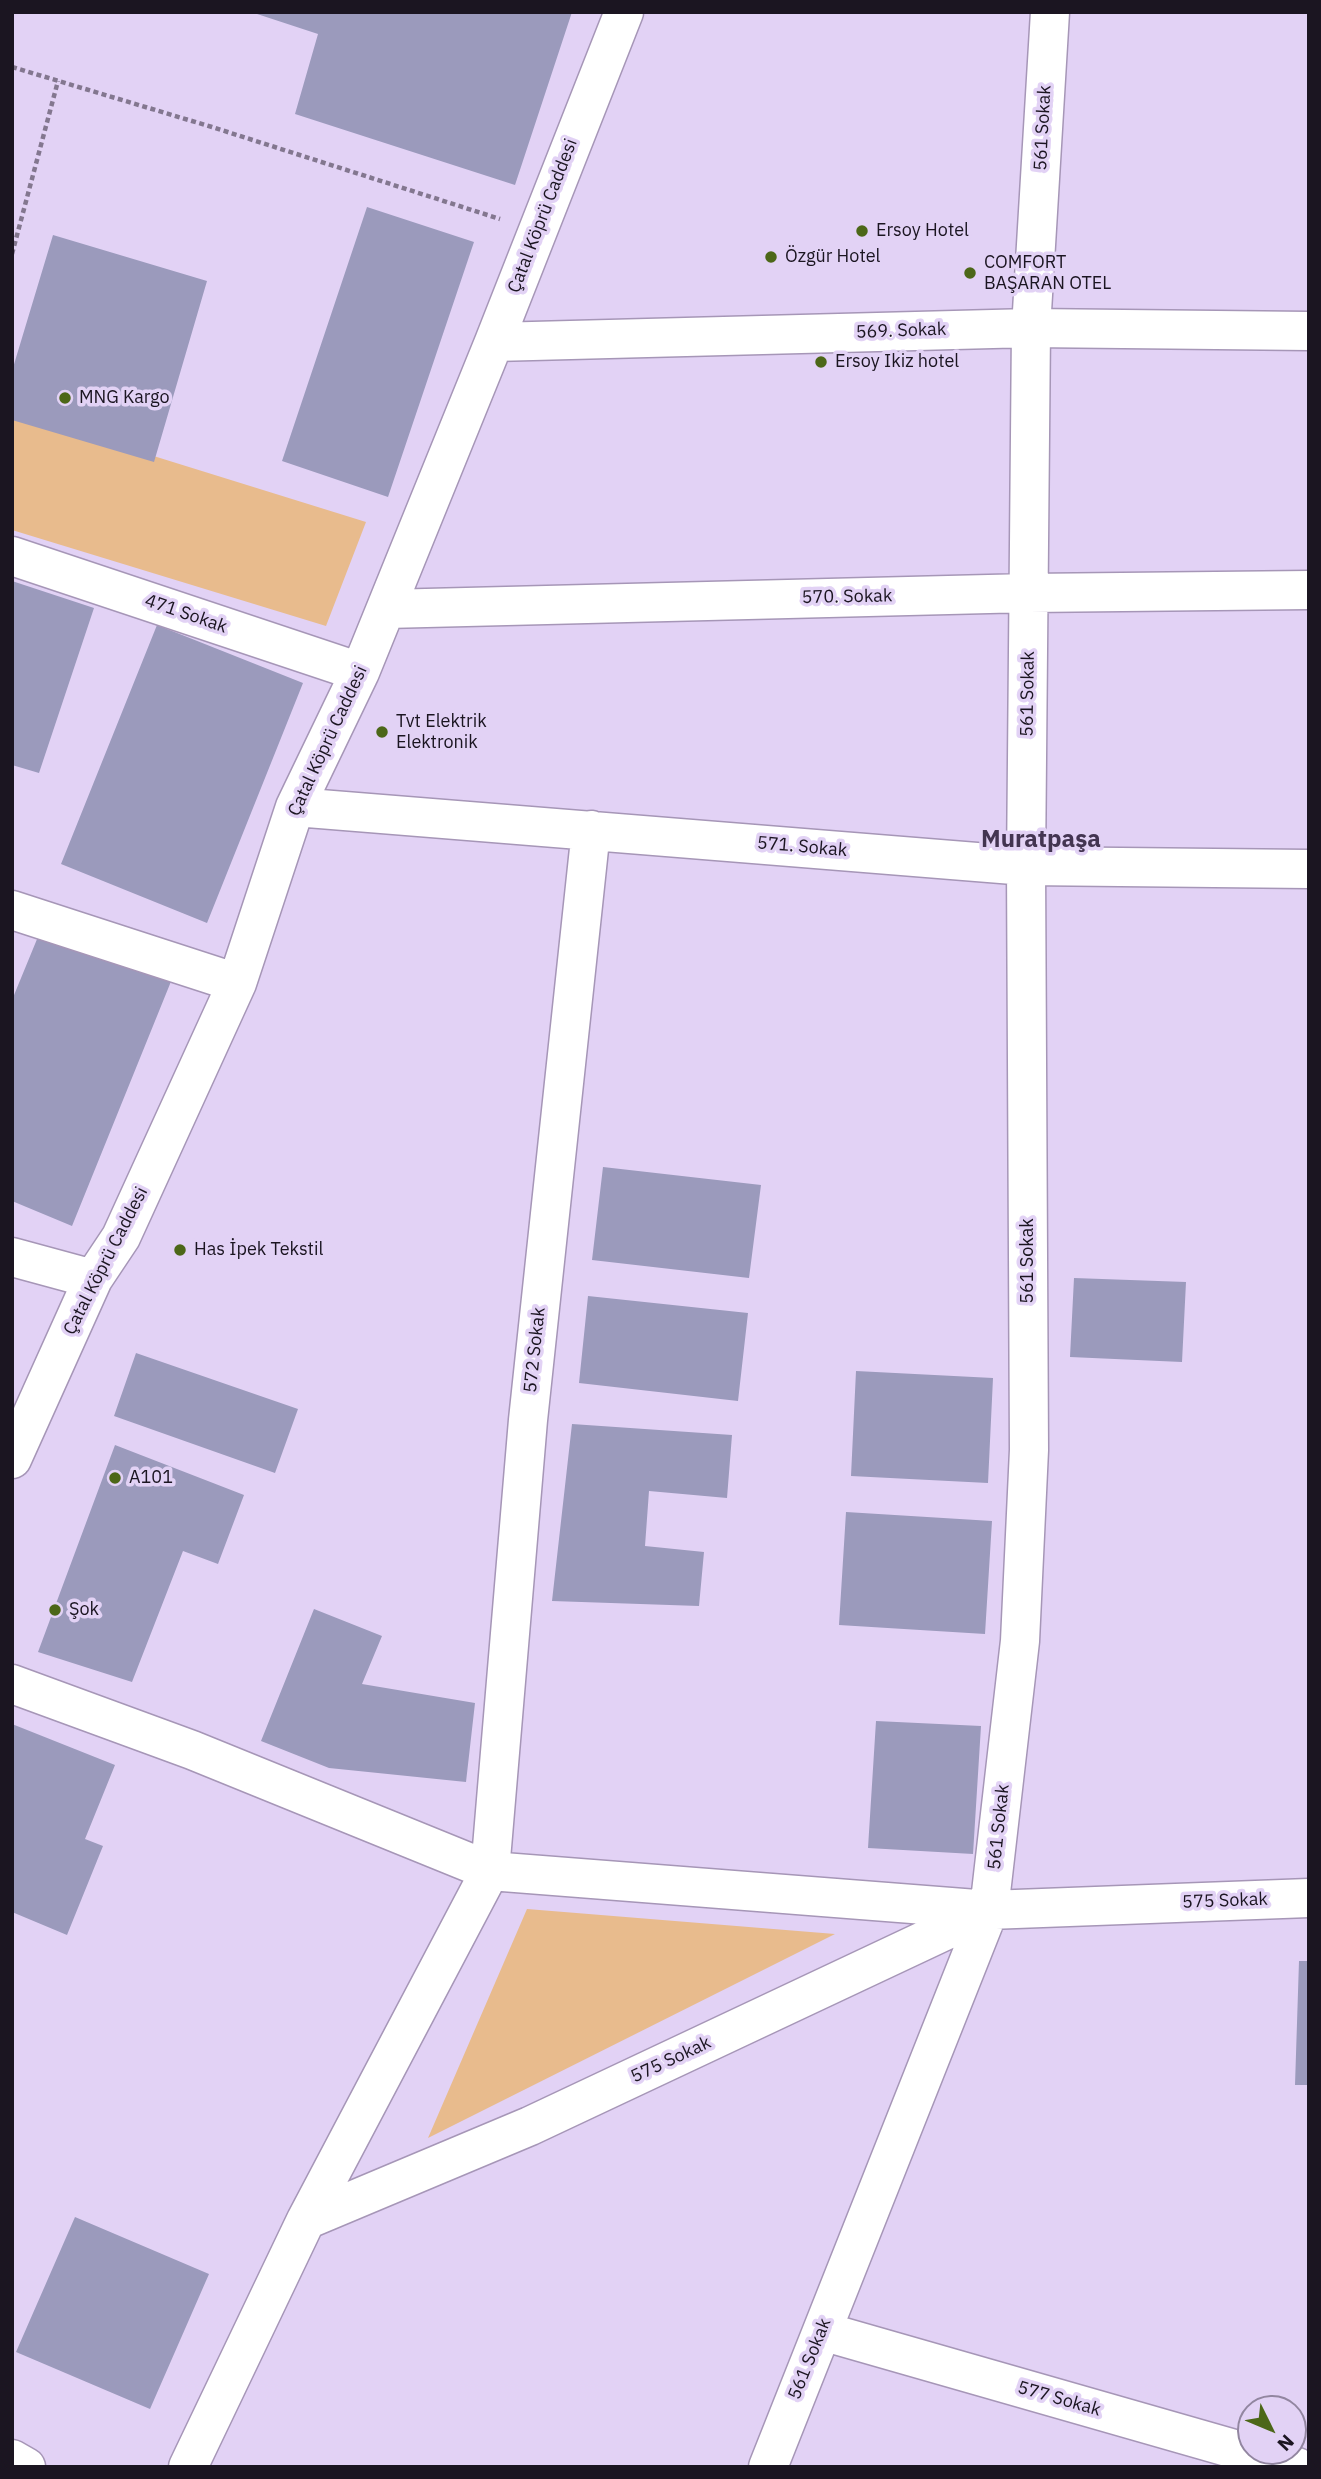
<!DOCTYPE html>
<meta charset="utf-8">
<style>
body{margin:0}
#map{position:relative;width:1321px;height:2479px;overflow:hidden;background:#e2d2f5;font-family:"IBM Plex Sans",sans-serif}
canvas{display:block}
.frame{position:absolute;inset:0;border:14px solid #1b1521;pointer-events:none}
.north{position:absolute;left:1237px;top:2395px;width:70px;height:70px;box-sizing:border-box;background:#e2d2f5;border:2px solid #9286a0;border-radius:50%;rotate:133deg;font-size:19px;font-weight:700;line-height:28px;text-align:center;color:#1b1521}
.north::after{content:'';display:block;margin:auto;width:24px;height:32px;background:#4c6718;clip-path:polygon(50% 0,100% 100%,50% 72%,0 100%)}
</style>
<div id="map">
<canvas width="1321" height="2479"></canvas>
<div class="frame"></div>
<div class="north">N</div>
</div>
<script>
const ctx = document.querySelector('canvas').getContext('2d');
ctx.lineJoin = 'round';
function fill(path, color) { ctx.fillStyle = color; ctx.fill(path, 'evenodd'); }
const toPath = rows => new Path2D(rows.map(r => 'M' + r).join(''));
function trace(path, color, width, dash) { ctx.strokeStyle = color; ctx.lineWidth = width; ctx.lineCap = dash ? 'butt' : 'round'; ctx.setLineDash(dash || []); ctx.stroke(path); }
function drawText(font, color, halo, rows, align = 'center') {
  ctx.font = font + ' "IBM Plex Sans",sans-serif'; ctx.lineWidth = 7; ctx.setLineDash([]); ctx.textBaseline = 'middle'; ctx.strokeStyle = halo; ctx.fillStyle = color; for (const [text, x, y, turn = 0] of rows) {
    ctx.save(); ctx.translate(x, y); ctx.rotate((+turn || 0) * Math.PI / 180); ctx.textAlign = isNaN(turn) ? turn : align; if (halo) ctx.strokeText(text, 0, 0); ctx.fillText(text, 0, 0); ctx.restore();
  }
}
const green = toPath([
 [12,412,366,522,326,626,12,530],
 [527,1909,835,1934,428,2138]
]);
const building = toPath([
 [251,12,572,12,515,185,295,114,318,34],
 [367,207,474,242,388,497,282,461],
 [53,235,207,281,154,462,12,420,12,371],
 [12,581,94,608,39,773,12,765],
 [157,625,303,683,207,923,61,864],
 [42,927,172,979,72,1226,12,1201,12,1000],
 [603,1167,761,1185,749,1278,592,1260],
 [1074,1278,1186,1282,1182,1362,1070,1357],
 [588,1296,748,1313,738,1401,579,1383],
 [136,1353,298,1409,275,1473,114,1416],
 [856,1371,993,1378,988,1483,851,1476],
 [572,1424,732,1435,727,1498,649,1491,645,1546,704,1552,699,1606,552,1601],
 [115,1445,244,1495,218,1564,183,1551,132,1682,38,1652],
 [846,1512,992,1521,985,1634,839,1625],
 [314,1609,382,1636,362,1684,475,1703,466,1782,329,1768,261,1741],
 [876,1721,981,1726,973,1854,868,1848],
 [12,1724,115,1765,85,1839,103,1846,67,1935,12,1912],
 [1299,1961,1309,1961,1309,2085,1295,2085],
 [75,2217,209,2274,150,2409,16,2352]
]);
const path = toPath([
 [12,67,212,127,500,219],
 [12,254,58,81]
]);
const minor = toPath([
 [494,342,1031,328,1309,331],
 [12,556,360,672],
 [386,609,1029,593,1309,590],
 [295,807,1026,866,1309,869],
 [591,830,528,1420,490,1871,989,1910],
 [12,910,237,983],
 [12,1257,93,1279],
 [12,1459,93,1279,121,1237,237,983,295,807,360,672,494,342,624,12],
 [12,1684,192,1750,490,1871,306,2220],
 [822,2331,1297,2467],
 [12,2459,26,2467],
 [188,2467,306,2220,530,2126,989,1910,1309,1898],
 [768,2467,989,1910,1020,1641,1029,1450,1026,866,1031,328,1050,12]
]);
const markers = [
 [862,231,7,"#4c6718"],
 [771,257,7,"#4c6718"],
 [970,273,7,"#4c6718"],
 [821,362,7,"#4c6718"],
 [65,398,7,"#4c6718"],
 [382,732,7,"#4c6718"],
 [180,1250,7,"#4c6718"],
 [115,1478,7,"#4c6718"],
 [55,1610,7,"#4c6718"]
];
const streetNames = [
 ["561 Sokak",1043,128,-87],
 ["Çatal Köprü Caddesi",543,216,-69],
 ["569. Sokak",901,331,-2],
 ["570. Sokak",847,597,-1],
 ["471 Sokak",186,614,19],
 ["561 Sokak",1028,694,-89],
 ["Çatal Köprü Caddesi",328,741,-65],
 ["571. Sokak",802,847,5],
 ["Çatal Köprü Caddesi",106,1261,-63],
 ["561 Sokak",1028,1261,-90],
 ["572 Sokak",535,1350,-84],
 ["561 Sokak",999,1827,-84],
 ["575 Sokak",1225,1901,-2],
 ["575 Sokak",671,2060,-25],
 ["561 Sokak",810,2359,-68],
 ["577 Sokak",1059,2399,16]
];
const poiNames = [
 ["Ersoy Hotel",876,231],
 ["Özgür Hotel",785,257],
 ["COMFORT",984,263],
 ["BAŞARAN OTEL",984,284],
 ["Ersoy Ikiz hotel",835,362],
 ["MNG Kargo",79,398],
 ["Tvt Elektrik",396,722],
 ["Elektronik",396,743],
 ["Has İpek Tekstil",194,1250],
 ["A101",129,1478],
 ["Şok",69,1610]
];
const districtNames = [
 ["Muratpaşa",1041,840]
];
fill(green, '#e8bb8d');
fill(building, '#9b9abc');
trace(minor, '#a696b7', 41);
trace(path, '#83778f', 4.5, [5, 3.5]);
trace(minor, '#fff', 38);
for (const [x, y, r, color] of markers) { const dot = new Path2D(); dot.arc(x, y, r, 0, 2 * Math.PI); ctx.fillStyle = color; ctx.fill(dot); trace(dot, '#e2d2f5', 2.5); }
drawText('18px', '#1b1521', '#e2d2f5', streetNames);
drawText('18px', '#1b1521', '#e2d2f5', poiNames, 'left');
drawText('bold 24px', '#433551', '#e2d2f5', districtNames);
</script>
